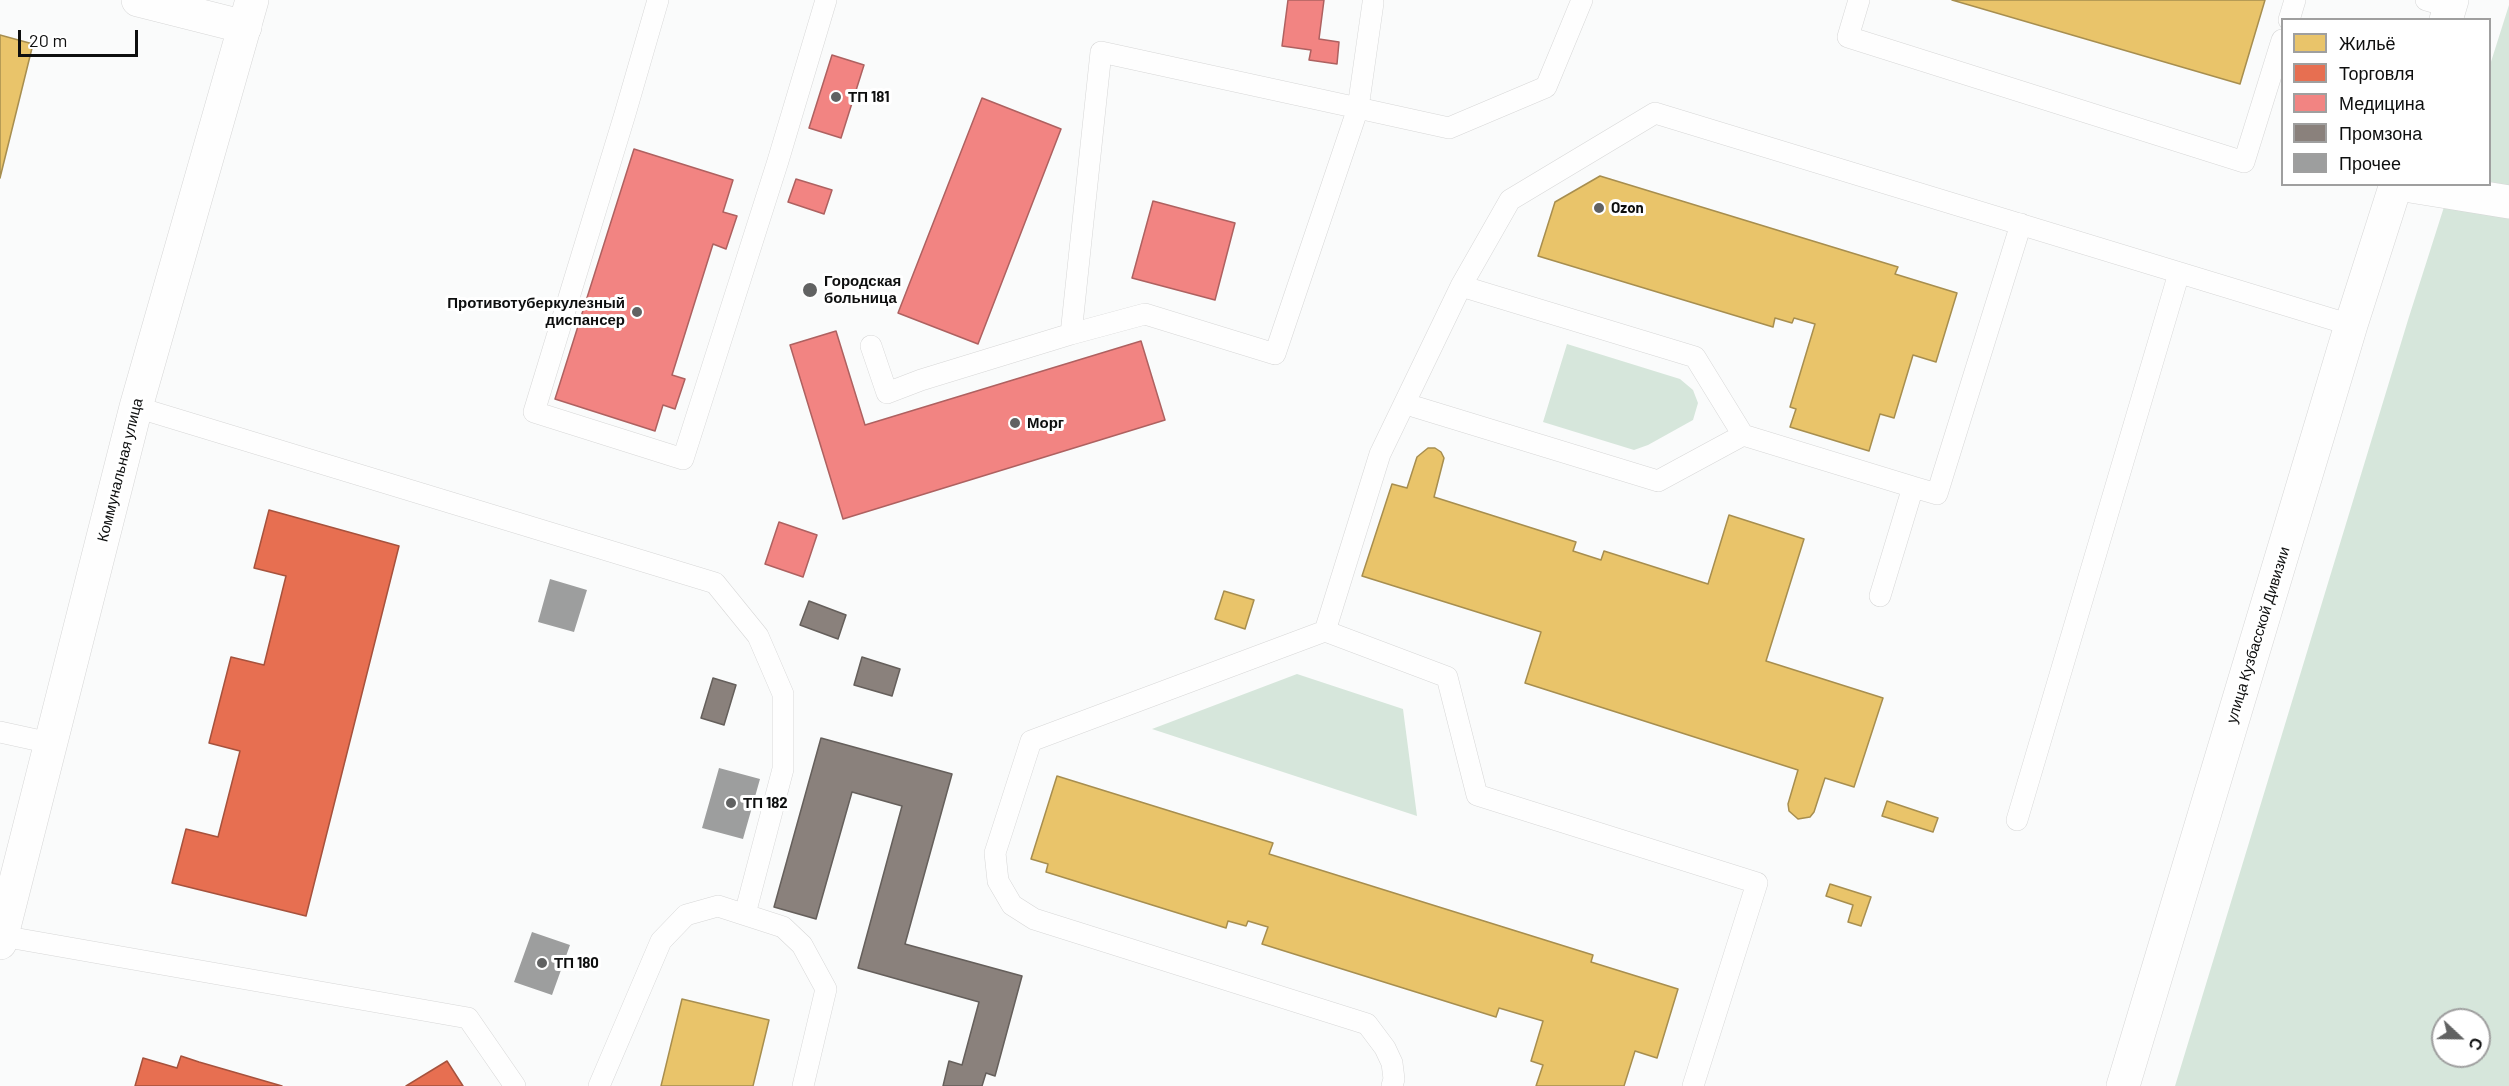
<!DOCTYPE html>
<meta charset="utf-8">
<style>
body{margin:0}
#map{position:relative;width:2509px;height:1086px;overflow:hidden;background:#fafbfb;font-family:Barlow,sans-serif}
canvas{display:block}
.legend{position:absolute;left:2281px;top:18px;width:210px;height:168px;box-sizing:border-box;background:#fff;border:2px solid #9f9f9f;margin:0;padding:8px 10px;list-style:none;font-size:18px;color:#0e0f0f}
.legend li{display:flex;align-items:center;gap:12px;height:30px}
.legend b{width:30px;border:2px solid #9f9f9f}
.north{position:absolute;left:2431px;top:1008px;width:60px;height:60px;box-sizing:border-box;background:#fff;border:2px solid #9f9f9f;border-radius:50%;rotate:112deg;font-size:16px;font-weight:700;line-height:24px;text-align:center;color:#0e0f0f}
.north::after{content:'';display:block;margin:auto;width:21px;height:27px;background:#616262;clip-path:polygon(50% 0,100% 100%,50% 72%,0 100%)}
.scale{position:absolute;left:18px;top:30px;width:120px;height:27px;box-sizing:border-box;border:3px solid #0e0f0f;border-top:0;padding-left:8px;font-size:18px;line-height:21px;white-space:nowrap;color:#0e0f0f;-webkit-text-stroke:4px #fff;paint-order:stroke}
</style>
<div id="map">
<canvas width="2509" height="1086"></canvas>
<ul class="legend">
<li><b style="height:16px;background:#e9c46a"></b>Жильё</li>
<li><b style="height:16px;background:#e76f51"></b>Торговля</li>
<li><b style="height:16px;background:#f28482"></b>Медицина</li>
<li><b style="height:16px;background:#8a817c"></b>Промзона</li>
<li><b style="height:16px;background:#9d9e9e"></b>Прочее</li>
</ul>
<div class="north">С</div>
<div class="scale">20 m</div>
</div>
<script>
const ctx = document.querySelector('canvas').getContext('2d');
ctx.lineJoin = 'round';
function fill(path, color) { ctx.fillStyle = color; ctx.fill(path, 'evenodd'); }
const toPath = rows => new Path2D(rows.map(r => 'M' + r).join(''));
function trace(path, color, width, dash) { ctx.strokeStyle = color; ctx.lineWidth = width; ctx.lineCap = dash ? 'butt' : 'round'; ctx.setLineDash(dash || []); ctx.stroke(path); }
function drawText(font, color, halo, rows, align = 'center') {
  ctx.font = font + ' Barlow,sans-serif'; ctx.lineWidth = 6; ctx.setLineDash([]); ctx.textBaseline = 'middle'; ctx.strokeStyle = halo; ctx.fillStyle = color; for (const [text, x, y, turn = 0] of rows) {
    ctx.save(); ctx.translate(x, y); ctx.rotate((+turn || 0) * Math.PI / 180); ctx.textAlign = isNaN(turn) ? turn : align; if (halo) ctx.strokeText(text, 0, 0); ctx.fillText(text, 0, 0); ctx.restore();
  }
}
const green = toPath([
 [2509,5,2509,1086,2175,1086,2408,320,2451,185,2490,184,2490,65],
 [2443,1020,2479,1020,2479,1056,2443,1056],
 [1567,344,1680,379,1693,390,1698,403,1693,420,1648,445,1634,450,1543,422],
 [1297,674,1403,709,1417,816,1152,729]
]);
const homes = toPath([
 [1952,0,2265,0,2240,84,1952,0],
 [0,35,33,44,0,178,0,35],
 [1600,176,1898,267,1895,274,1957,293,1936,362,1913,355,1894,418,1880,414,1869,451,1790,427,1796,409,1790,407,1815,324,1794,318,1792,323,1775,318,1773,327,1538,256,1555,202,1600,176],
 [1428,448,1435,448,1441,452,1444,458,1434,497,1576,542,1573,551,1601,560,1604,551,1708,584,1729,515,1804,539,1766,661,1883,698,1854,787,1825,778,1814,812,1810,817,1798,819,1789,811,1788,804,1798,770,1525,683,1541,632,1362,576,1392,484,1407,488,1417,457,1428,448],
 [1224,591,1254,600,1245,629,1215,619,1224,591],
 [1057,776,1273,843,1269,854,1593,955,1591,962,1678,989,1657,1058,1635,1051,1624,1086,1536,1086,1543,1065,1531,1061,1543,1021,1499,1008,1496,1017,1262,944,1268,927,1248,921,1246,926,1228,921,1226,928,1046,872,1048,864,1031,859,1057,776],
 [1887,801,1938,818,1933,832,1882,816,1887,801],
 [1830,884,1871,897,1861,926,1848,922,1853,905,1826,896,1830,884],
 [682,999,769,1020,753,1086,661,1086,682,999]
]);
const shops = toPath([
 [269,510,399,546,306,916,172,883,186,829,218,837,240,751,209,743,231,657,264,665,286,576,254,568,269,510],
 [181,1056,199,1062,282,1086,135,1086,143,1058,177,1068,181,1056],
 [447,1061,463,1086,406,1086,447,1061]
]);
const health = toPath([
 [1288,0,1324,0,1319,39,1339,42,1337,64,1309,60,1311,50,1282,46,1288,0],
 [832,55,864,65,841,138,809,128,832,55],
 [982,98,1061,129,978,344,898,313,982,98],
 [634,149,733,180,723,212,737,216,726,249,713,244,672,375,685,379,675,409,663,405,655,431,555,399,634,149],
 [796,179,832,190,824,214,788,202,796,179],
 [1153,201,1235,223,1215,300,1132,278,1153,201],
 [836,331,865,425,1141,341,1165,420,843,519,790,345,836,331],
 [779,522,817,535,803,577,765,564,779,522]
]);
const industry = toPath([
 [809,601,846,615,838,639,800,625,809,601],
 [862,657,900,669,892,696,854,685,862,657],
 [713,678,736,685,724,725,701,718,713,678],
 [821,738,952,774,905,944,1022,976,995,1076,986,1073,982,1086,943,1086,949,1061,962,1065,979,1002,858,968,902,806,852,792,816,919,774,907,821,738]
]);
const building = toPath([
 [550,579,587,590,574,632,538,622],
 [719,768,760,779,743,839,702,828],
 [532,932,570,945,552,995,514,982]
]);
const lane = toPath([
 [658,0,625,114,534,412,683,459,778,161,826,0],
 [1859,0,1848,37,2244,162,2282,40],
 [2426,0,2450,7],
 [1373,3,1358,108,1101,52,1071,334,1145,314,1275,354,1358,108,1449,128,1546,87,1582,0],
 [2289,20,2295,0],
 [1461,286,1695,357,1743,435,1913,487,1880,596],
 [871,346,887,393,921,380,1071,334],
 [1406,404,1658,481,1743,435],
 [136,407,715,583,758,636,783,694,783,769,745,914],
 [1913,487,1937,494,2021,224],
 [1325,631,1380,454,1461,286,1510,200,1655,113,2351,325],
 [0,732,50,743],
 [2017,820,2179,273],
 [2,936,468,1018,515,1086],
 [599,1086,661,941,686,915,718,906,783,927,802,945,826,989,803,1086],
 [1392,1086,1394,1079,1392,1063,1385,1048,1367,1024,1034,919,1012,905,998,881,995,853,1031,741,1325,631,1447,677,1477,795,1757,883,1693,1086]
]);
const street = toPath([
 [138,0,245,27],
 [2446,20,2452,0],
 [2398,184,2509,202],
 [2123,1086,2351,325,2396,184]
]);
const secondary = toPath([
 [0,943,136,407,252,0]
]);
const markers = [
 [836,97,6,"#616262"],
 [1599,208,6,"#616262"],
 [810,290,8,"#616262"],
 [637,312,6,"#616262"],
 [1015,423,6,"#616262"],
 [731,803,6,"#616262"],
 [542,963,6,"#616262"]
];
const poiNames = [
 ["ТП 181",848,97],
 ["Ozon",1611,208],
 ["Городская",824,281],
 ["больница",824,298],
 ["Противотуберкулезный",625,303,"right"],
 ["диспансер",625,320,"right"],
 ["Морг",1027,423],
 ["ТП 182",743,803],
 ["ТП 180",554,963]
];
const streetNames = [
 ["Коммунальная улица",120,470,-76],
 ["улица Кузбасской Дивизии",2258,635,-73]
];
fill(green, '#d6e6db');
fill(homes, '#e9c46a');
trace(homes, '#a78e4f', 1.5);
fill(shops, '#e76f51');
trace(shops, '#a6523d', 1.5);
fill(health, '#f28482');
trace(health, '#ae6160', 1.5);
fill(industry, '#8a817c');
trace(industry, '#655f5b', 1.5);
fill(building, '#9d9e9e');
trace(lane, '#d7d7d7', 22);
trace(street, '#d7d7d7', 34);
trace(secondary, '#d7d7d7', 34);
trace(lane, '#fefefe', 21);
trace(street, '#fefefe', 33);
trace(secondary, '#fefefe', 33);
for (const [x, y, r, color] of markers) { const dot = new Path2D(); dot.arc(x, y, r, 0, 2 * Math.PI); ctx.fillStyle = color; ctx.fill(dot); trace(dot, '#fff', 2); }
drawText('bold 15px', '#0e0f0f', '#fff', poiNames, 'left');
drawText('15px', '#0e0f0f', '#fff', streetNames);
</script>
